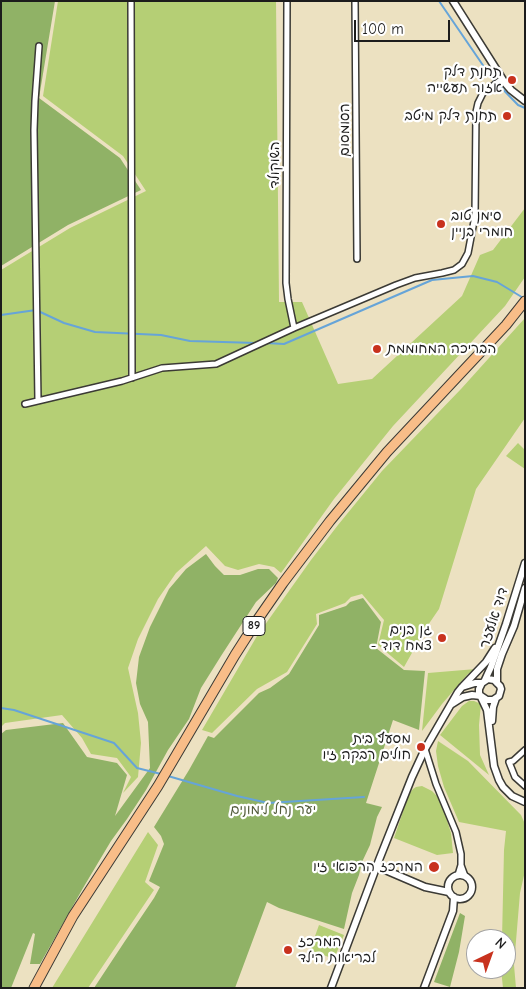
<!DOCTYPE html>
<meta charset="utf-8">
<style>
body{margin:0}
#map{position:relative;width:526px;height:989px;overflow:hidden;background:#ece1c1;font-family:"Comic Neue",sans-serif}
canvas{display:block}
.frame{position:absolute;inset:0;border:2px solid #1c1c1c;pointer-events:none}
.north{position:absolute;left:466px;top:929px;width:50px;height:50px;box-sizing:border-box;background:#fff;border:1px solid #a4a4a4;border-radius:50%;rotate:42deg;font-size:14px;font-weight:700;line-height:20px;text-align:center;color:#1c1c1c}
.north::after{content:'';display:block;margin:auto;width:18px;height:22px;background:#c8321e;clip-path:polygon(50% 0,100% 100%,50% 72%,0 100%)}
.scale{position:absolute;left:354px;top:20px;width:96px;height:22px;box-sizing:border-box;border:2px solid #1c1c1c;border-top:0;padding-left:6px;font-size:15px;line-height:18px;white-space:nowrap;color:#1c1c1c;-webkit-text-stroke:4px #fff;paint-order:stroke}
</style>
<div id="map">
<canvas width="526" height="989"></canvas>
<div class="frame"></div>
<div class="north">N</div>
<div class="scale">100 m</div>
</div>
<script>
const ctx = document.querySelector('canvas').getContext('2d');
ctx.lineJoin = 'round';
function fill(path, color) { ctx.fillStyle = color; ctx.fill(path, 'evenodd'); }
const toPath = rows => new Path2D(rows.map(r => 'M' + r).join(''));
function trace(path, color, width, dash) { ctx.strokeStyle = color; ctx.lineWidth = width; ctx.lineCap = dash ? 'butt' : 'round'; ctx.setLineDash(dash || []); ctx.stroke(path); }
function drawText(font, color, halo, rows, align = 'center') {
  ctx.font = font + ' "Comic Neue","Playpen Sans Hebrew",sans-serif'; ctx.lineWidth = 4.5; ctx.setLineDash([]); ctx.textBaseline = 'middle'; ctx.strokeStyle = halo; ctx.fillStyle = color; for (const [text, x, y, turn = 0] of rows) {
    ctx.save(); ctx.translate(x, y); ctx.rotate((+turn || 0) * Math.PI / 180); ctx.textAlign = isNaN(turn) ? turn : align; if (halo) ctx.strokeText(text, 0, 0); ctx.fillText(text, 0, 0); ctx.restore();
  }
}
const green = toPath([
 [58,1,276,1,279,302,302,302,338,384,372,379,462,296,480,255,493,250,525,208,525,277,505,306,393,426,334,499,281,573,274,567,259,564,238,570,225,566,206,546,176,573,158,599,138,639,128,668,138,713,141,743,138,777,123,793,131,777,117,758,91,754,82,738,62,715,5,723,1,727,1,270,70,228,146,191,123,156,43,96],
 [525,318,525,418,476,489,439,609,426,628,404,667,378,645,384,620,362,594,351,597,345,603,316,614,317,624,287,672,257,689,212,733,202,730,257,636,311,560,338,525,382,471,461,389],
 [518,443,525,450,525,469,506,456],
 [476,669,468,674,460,683,442,704,422,731,428,673],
 [469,701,474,701,481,704,479,725,480,755,489,775,440,735,462,706],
 [438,741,468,761,521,815,525,824,525,871,520,893,514,965,516,988,503,988,501,969,506,969,506,939,502,939,504,850,506,831,459,822,444,787,438,766,436,751],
 [422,786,432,791,437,796,445,814,451,833,453,853,437,855,394,838,409,794,413,789,416,787],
 [148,832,158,845,145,882,154,890,88,988,52,988],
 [319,925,344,935,334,959,310,950]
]);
const forest = toPath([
 [1,1,55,1,39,98,120,158,141,190,68,225,1,266],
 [206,554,215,566,224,575,240,575,258,569,269,569,278,578,276,583,256,602,221,656,201,688,189,719,168,750,146,790,127,819,111,841,83,888,40,964,30,964,35,934,33,933,11,988,1,988,1,734,6,730,63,723,87,757,117,763,127,775,115,816,150,768,148,722,140,704,136,683,139,657,150,627,169,589,186,569],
 [363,598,381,622,376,648,404,670,425,671,419,730,393,720,366,803,382,807,377,817,370,845,362,862,359,875,352,893,344,929,279,908,267,902,235,988,94,988,125,941,154,898,160,887,149,881,164,844,161,836,154,827,189,770,208,736,214,738,259,693,270,688,289,674,319,625,319,615,346,606,350,602],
 [460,913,465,916,459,952,450,987,434,982]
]);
const stream = toPath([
 [439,1,491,77,518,105,525,108],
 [1,315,36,310,64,323,95,332,161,335,190,341,256,343],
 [266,343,284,344,432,280,473,276,497,282,525,299],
 [1,708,14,710,114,743,137,768,161,774],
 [168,776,237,796,268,803,364,797]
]);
const minor = toPath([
 [131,1,132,378],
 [287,1,286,283,288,299,294,328],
 [355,1,357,259],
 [38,401,34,130,35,101,39,46],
 [25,404,122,381,162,368,216,364,294,328,396,285,415,278,442,273,454,270,462,264,468,253,475,216,476,112,478,103,483,93,502,79],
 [425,749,436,784,456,832,461,854,461,865,465,876],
 [525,750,513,761,509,762,515,777,525,786],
 [458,875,461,865]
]);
const tertiary = toPath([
 [453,1,505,83,511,90,525,101],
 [485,680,491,667,506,624,525,563],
 [497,683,497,669,502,654,514,626,525,588],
 [463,686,486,662,495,648],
 [481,696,487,700,493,700,499,696,501,689,500,686,494,680,488,679,482,683,479,689,479,693,487,710,494,766,499,780,503,787,512,796,525,802],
 [452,704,463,697,472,695,481,696],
 [492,721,493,707,496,698],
 [376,866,425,887,449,892],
 '448 887a12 12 0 1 1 24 0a12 12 0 1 1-24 0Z',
 [331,988,379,860,412,777,425,749,458,692,462,687,475,683,482,683],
 [424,988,453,911,454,897]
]);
const trunk = toPath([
 [34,988,73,916,158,786,235,655,258,619,283,583,330,521,387,452,506,325,525,301]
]);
const markers = [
 [512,80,5,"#c8321e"],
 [507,116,5,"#c8321e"],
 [441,224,5,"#c8321e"],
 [377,349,5,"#c8321e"],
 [442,638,5,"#c8321e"],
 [421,747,5,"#c8321e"],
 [434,867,6,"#c8321e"],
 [288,950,5,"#c8321e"]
];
const shields = [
 [254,626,22]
];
const shieldNames = [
 ["89",254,626]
];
const poiNames = [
 ["תחנת דלק",502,72],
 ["אזור תעשייה",502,88],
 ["תחנת דלק מיטב",497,116],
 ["סימן טוב",451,216,"left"],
 ["חומרי בניין",451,232,"left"],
 ["הבריכה המחוממת",387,349,"left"],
 ["גן בנים",432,630],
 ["- צמח דוד",432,646],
 ["מסעף בית",411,739],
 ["חולים רבקה זיו",411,755],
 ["המרכז הרפואי זיו",423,867],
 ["המרכז",298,942,"left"],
 ["לבריאות הילד",298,958,"left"]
];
const streetNames = [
 ["הסומסום",345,130,-90],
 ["השוקולד",275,165,-90],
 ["דוד אלעזר",494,618,-72]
];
const parkNames = [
 ["יער נחל לימונים",273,810]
];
fill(green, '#b5cf75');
fill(forest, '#90b266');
trace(stream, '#66a4d8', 2);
trace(minor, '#3b3a35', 8);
trace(tertiary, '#3b3a35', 9);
trace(trunk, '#3b3a35', 11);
trace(minor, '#fff', 5);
trace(tertiary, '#fff', 6);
trace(trunk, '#f8bd88', 9);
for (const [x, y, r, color] of markers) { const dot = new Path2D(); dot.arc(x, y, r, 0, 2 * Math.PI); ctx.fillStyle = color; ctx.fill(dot); trace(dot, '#fff', 2); }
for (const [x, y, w] of shields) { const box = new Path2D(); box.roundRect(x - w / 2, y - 9.5, w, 19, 4); ctx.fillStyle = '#fff'; ctx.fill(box); trace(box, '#1c1c1c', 1); }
drawText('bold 12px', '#1c1c1c', null, shieldNames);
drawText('14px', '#1c1c1c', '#fff', poiNames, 'right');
drawText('14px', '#1c1c1c', '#fff', streetNames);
drawText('14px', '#525b3b', '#fff', parkNames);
</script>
